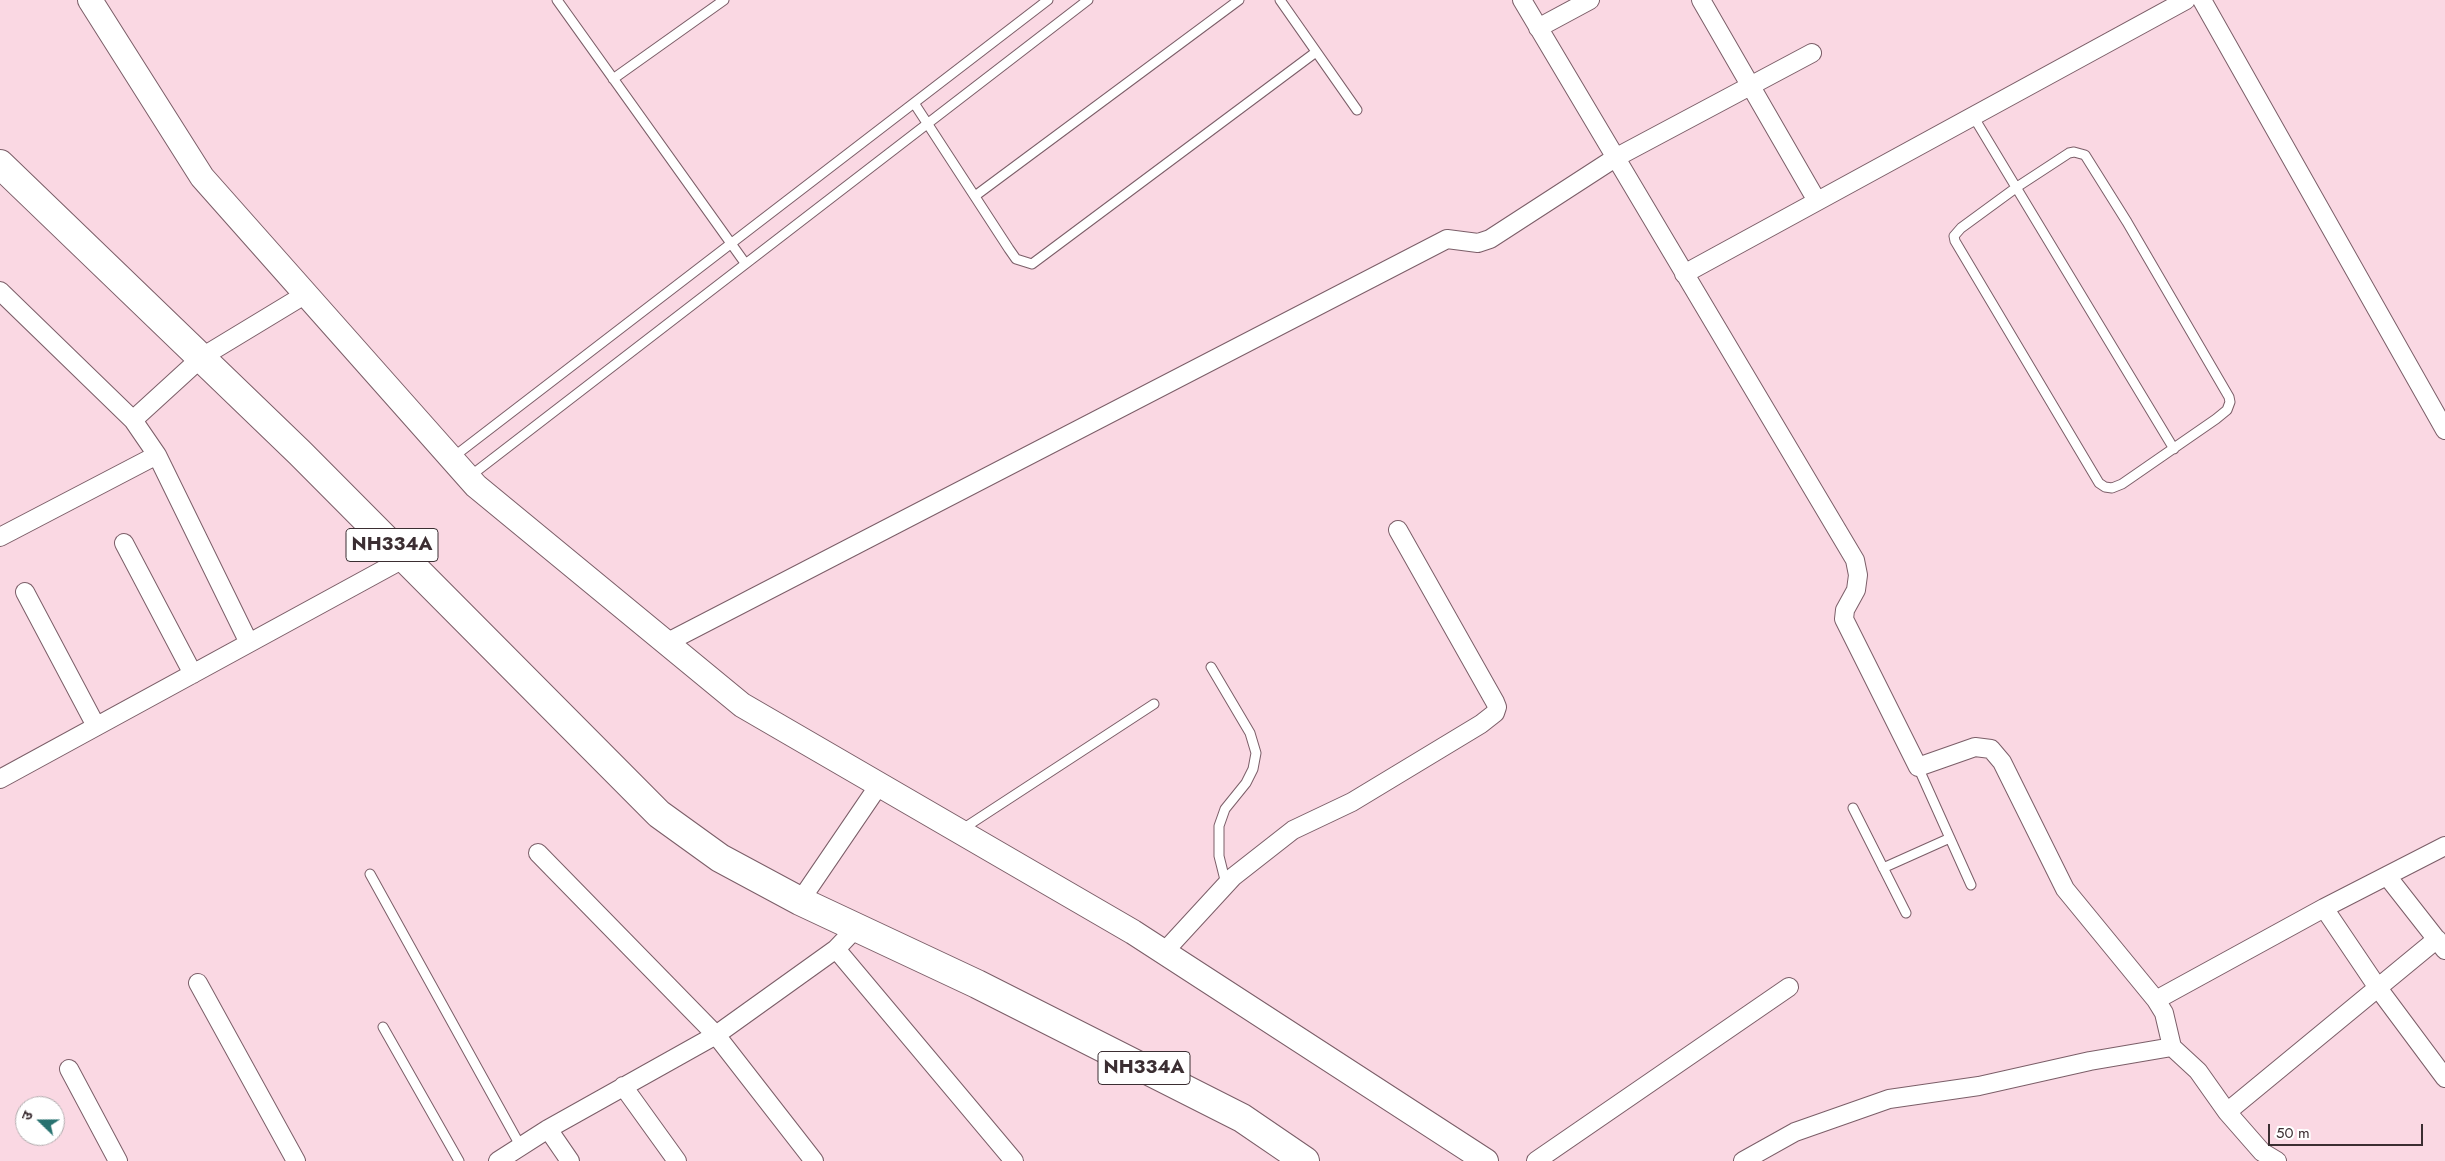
<!DOCTYPE html>
<meta charset="utf-8">
<style>
body{margin:0}
#map{position:relative;width:2445px;height:1161px;overflow:hidden;background:#fad8e3;font-family:Jost,"Noto Sans Devanagari",sans-serif}
canvas{display:block}
.north{position:absolute;left:15px;top:1096px;width:50px;height:50px;box-sizing:border-box;background:#fff;border:1px solid #b1abad;border-radius:50%;rotate:292deg;font-size:14px;font-weight:700;line-height:20px;text-align:center;color:#3b2e32}
.north::after{content:'';display:block;margin:auto;width:18px;height:22px;background:#287270;clip-path:polygon(50% 0,100% 100%,50% 72%,0 100%)}
.scale{position:absolute;left:2268px;top:1124px;width:155px;height:22px;box-sizing:border-box;border:2px solid #3b2e32;border-top:0;padding-left:6px;font-size:15px;line-height:18px;white-space:nowrap;color:#3b2e32;-webkit-text-stroke:4px #fff;paint-order:stroke}
</style>
<div id="map">
<canvas width="2445" height="1161"></canvas>
<div class="north">उ</div>
<div class="scale">50 m</div>
</div>
<script>
const ctx = document.querySelector('canvas').getContext('2d');
ctx.lineJoin = 'round';
const toPath = rows => new Path2D(rows.map(r => 'M' + r).join(''));
function trace(path, color, width, dash) { ctx.strokeStyle = color; ctx.lineWidth = width; ctx.lineCap = dash ? 'butt' : 'round'; ctx.setLineDash(dash || []); ctx.stroke(path); }
function drawText(font, color, halo, rows, align = 'center') {
  ctx.font = font + ' Jost,sans-serif'; ctx.lineWidth = 5; ctx.setLineDash([]); ctx.textBaseline = 'middle'; ctx.strokeStyle = halo; ctx.fillStyle = color; for (const [text, x, y, turn = 0] of rows) {
    ctx.save(); ctx.translate(x, y); ctx.rotate((+turn || 0) * Math.PI / 180); ctx.textAlign = isNaN(turn) ? turn : align; if (halo) ctx.strokeText(text, 0, 0); ctx.fillText(text, 0, 0); ctx.restore();
  }
}
const lane = toPath([
 [557,0,745,263],
 [1280,0,1357,110],
 [613,79,724,0],
 [914,103,1009,249,1016,259,1032,264,1316,52],
 [1973,116,2174,449],
 [2074,152,2085,155,2127,222,2229,397,2230,402,2227,410,2216,419,2122,484,2112,488,2105,487,2099,483,1955,241,1954,236,1961,228,2017,187,2069,153,2074,152],
 [975,196,1239,0],
 [452,458,1048,0],
 [469,477,1088,0],
 [1211,667,1250,733,1256,753,1253,769,1246,783,1225,809,1219,826,1219,856,1226,884],
 [1918,767,1971,885],
 [1853,808,1906,913],
 [961,830,1154,704],
 [1883,868,1950,838],
 [370,874,521,1147],
 [383,1027,459,1161]
]);
const street = toPath([
 [1522,0,1855,560,1858,575,1856,590,1845,610,1844,619,1918,767,1975,747,1991,749,2002,762,2065,889,2156,1000,2164,1013,2172,1047],
 [1701,0,1817,201],
 [2202,0,2445,430],
 [1538,28,1590,0],
 [1684,274,2186,0],
 [0,291,133,420,157,455,0,537],
 [133,420,202,357,306,294],
 [157,455,249,643],
 [124,543,193,674],
 [25,592,96,726],
 [666,643,1447,239,1478,243,1490,239,1615,158,1812,53],
 [0,779,405,558],
 [538,853,716,1035,814,1161],
 [2387,876,2445,950],
 [800,901,879,785],
 [2324,908,2378,988,2445,1078],
 [836,949,1014,1161],
 [1164,952,1233,877,1293,830,1352,802,1481,724,1495,713,1497,707,1495,702,1398,530],
 [198,983,296,1161],
 [2156,1000,2324,908,2445,846],
 [69,1069,118,1161],
 [623,1086,677,1161],
 [2227,1112,2437,939],
 [548,1129,570,1161],
 [498,1161,548,1129,716,1035,836,949,857,927],
 [1536,1161,1789,987],
 [1743,1161,1795,1132,1889,1099,1979,1086,2090,1061,2172,1047,2198,1071,2227,1112,2262,1152,2277,1161]
]);
const secondary = toPath([
 [90,0,202,177,476,486,742,705,1133,932,1486,1161]
]);
const highway = toPath([
 [0,164,300,453,659,814,720,858,800,901,977,984,1242,1118,1305,1161]
]);
const shields = [
 [392,545,92],
 [1144,1068,92]
];
const shieldNames = [
 ["NH334A",392,545],
 ["NH334A",1144,1068]
];
trace(lane, '#7b5e68', 11);
trace(street, '#7b5e68', 20);
trace(secondary, '#7b5e68', 26);
trace(highway, '#7b5e68', 30);
trace(lane, '#fff', 9);
trace(street, '#fff', 18);
trace(secondary, '#fff', 24);
trace(highway, '#fff', 28);
for (const [x, y, w] of shields) { const box = new Path2D(); box.roundRect(x - w / 2, y - 16.5, w, 33, 4); ctx.fillStyle = '#fff'; ctx.fill(box); trace(box, '#3b2e32', 1); }
drawText('bold 19px', '#3b2e32', null, shieldNames);
</script>
